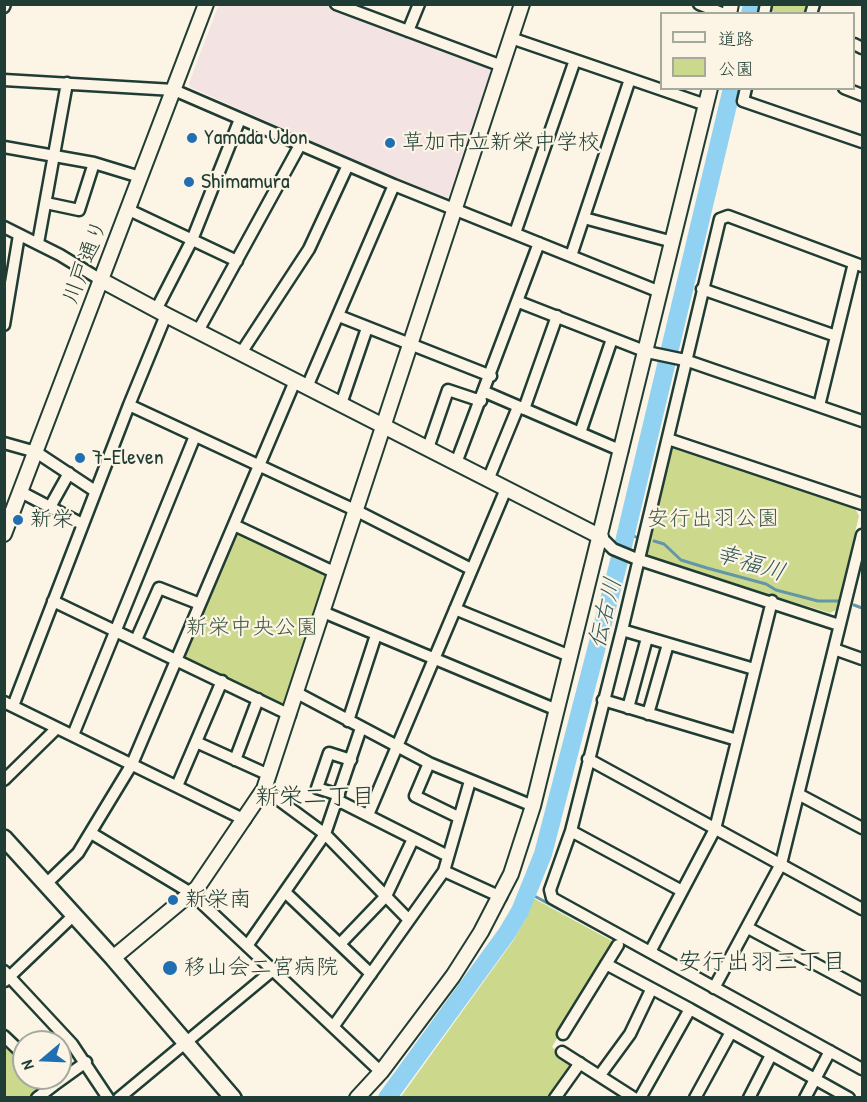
<!DOCTYPE html>
<meta charset="utf-8">
<style>
body{margin:0}
#map{position:relative;width:867px;height:1102px;overflow:hidden;background:#fcf5e5;font-family:"Patrick Hand","Klee One",sans-serif}
canvas{display:block}
.frame{position:absolute;inset:0;border:6px solid #1f3d34;pointer-events:none}
.legend{position:absolute;left:660px;top:12px;width:195px;height:78px;box-sizing:border-box;background:#fcf5e5;border:2px solid #a4ab9e;margin:0;padding:8px 10px;list-style:none;font-size:18px;color:#1f3d34}
.legend li{display:flex;align-items:center;gap:12px;height:30px}
.legend b{width:30px;border:2px solid #a4ab9e}
.north{position:absolute;left:12px;top:1030px;width:60px;height:60px;box-sizing:border-box;background:#fcf5e5;border:2px solid #a4ab9e;border-radius:50%;rotate:251deg;font-size:16px;font-weight:700;line-height:24px;text-align:center;color:#1f3d34}
.north::after{content:'';display:block;margin:auto;width:21px;height:27px;background:#1f6fb2;clip-path:polygon(50% 0,100% 100%,50% 72%,0 100%)}
</style>
<div id="map">
<canvas width="867" height="1102"></canvas>
<div class="frame"></div>
<ul class="legend">
<li><b style="height:8px;background:#fcf5e5"></b>道路</li>
<li><b style="height:16px;background:#ccd98c"></b>公園</li>
</ul>
<div class="north">N</div>
</div>
<script>
const ctx = document.querySelector('canvas').getContext('2d');
ctx.lineJoin = 'round';
function fill(path, color) { ctx.fillStyle = color; ctx.fill(path, 'evenodd'); }
const toPath = rows => new Path2D(rows.map(r => 'M' + r).join(''));
function trace(path, color, width, dash) { ctx.strokeStyle = color; ctx.lineWidth = width; ctx.lineCap = dash ? 'butt' : 'round'; ctx.setLineDash(dash || []); ctx.stroke(path); }
function drawText(font, color, halo, rows, align = 'center') {
  ctx.font = font + ' "Patrick Hand","Klee One",sans-serif'; ctx.lineWidth = 4.5; ctx.setLineDash([]); ctx.textBaseline = 'middle'; ctx.strokeStyle = halo; ctx.fillStyle = color; for (const [text, x, y, turn = 0] of rows) {
    ctx.save(); ctx.translate(x, y); ctx.rotate((+turn || 0) * Math.PI / 180); ctx.textAlign = isNaN(turn) ? turn : align; if (halo) ctx.strokeText(text, 0, 0); ctx.fillText(text, 0, 0); ctx.restore();
  }
}
const built = toPath([
 [219,4,325,5,488,66,491,70,448,198,443,200,190,87,189,83]
]);
const green = toPath([
 [771,5,808,5,805,13,775,13,770,9],
 [676,447,855,508,859,516,836,610,830,613,648,558,643,550,669,449],
 [240,533,323,573,325,577,284,703,280,704,186,659,184,653,235,535],
 [533,898,614,942,552,1047,573,1063,548,1097,400,1098,513,941,526,918],
 [5,1045,8,1045,24,1061,24,1078,41,1078,45,1081,44,1086,30,1097,5,1098]
]);
const stream = toPath([
 [625,532,636,537],
 [654,541,664,544,681,560,707,568,766,584,776,590,818,601,843,601],
 [854,605,862,608],
 [527,892,703,987]
]);
const river = toPath([
 [750,14,752,4],
 [387,1098,507,933,520,911,543,854,623,546,732,88]
]);
const minor = toPath([
 [336,4,502,66],
 [699,4,724,14],
 [4,7,5,4],
 [764,14,766,4],
 [811,14,814,4],
 [408,31,419,4],
 [511,38,706,105],
 [854,44,862,48],
 [4,80,174,90,394,185,660,292],
 [746,88,743,101,862,142],
 [844,88,862,95],
 [4,147,94,163,140,177],
 [46,203,79,210,94,163],
 [129,210,237,261],
 [584,218,673,242],
 [4,227,60,255,101,280],
 [515,233,575,60],
 [38,243,67,83],
 [571,256,630,79],
 [862,266,728,216,720,219,622,630,571,831,550,890,552,898,862,1069],
 [702,289,836,336],
 [519,302,647,352,685,360,862,421],
 [156,310,192,240,240,119],
 [339,316,491,376],
 [4,325,19,235],
 [198,331,300,145],
 [241,353,309,249,348,165],
 [307,387,394,185],
 [485,392,622,451],
 [341,404,367,328],
 [129,405,357,511,471,569],
 [819,406,854,263],
 [524,409,557,316],
 [580,433,612,339],
 [668,439,862,504],
 [4,443,36,452,95,491],
 [428,448,448,390,481,401],
 [456,463,539,243],
 [488,480,518,407],
 [21,492,82,524],
 [50,507,69,473],
 [234,525,336,573],
 [601,537,613,549,637,559,839,625],
 [53,601,290,715],
 [455,609,570,656],
 [323,612,557,710],
 [622,630,754,669],
 [136,640,159,588,200,604],
 [834,649,862,659],
 [297,693,429,763,533,806],
 [603,700,737,740],
 [4,702,245,820],
 [13,706,129,405,166,315],
 [628,708,647,638],
 [648,714,668,644],
 [348,721,376,635],
 [73,735,195,436],
 [196,742,269,775],
 [588,759,862,909],
 [235,760,258,699],
 [429,763,415,796,458,817],
 [4,780,57,728],
 [177,786,222,681],
 [264,789,325,834,409,920],
 [339,795,317,788,329,753,351,760],
 [800,795,862,828],
 [337,800,448,856],
 [368,815,506,489],
 [571,831,682,891],
 [91,833,191,893,381,1072],
 [444,871,501,897],
 [46,884,78,853,132,764,295,381],
 [285,892,371,974],
 [748,928,862,989],
 [340,944,386,896,413,839],
 [247,946,325,834,361,728],
 [650,952,715,829,772,601],
 [606,964,690,1009],
 [4,971,72,1044,108,1098],
 [5,981,74,915],
 [714,988,781,864,862,535],
 [333,1027,444,871,470,781],
 [563,1034,618,945],
 [4,1036,24,1055],
 [562,1052,634,1098],
 [600,1075,630,1034,651,990],
 [47,1078,54,1085,86,1062],
 [37,1098,54,1085],
 [119,1098,273,970],
 [555,1098,580,1063],
 [640,1098,690,1009,849,1098],
 [695,1098,731,1032],
 [749,1098,771,1055],
 [805,1098,830,1051]
]);
const tertiary = toPath([
 [729,14,731,4],
 [101,280,166,315,601,537],
 [4,534,206,4],
 [113,958,197,888,264,789,522,4],
 [357,1098,381,1072,453,976,481,932,511,874,533,806,710,88]
]);
const secondary = toPath([
 [4,838,113,958,233,1098]
]);
const markers = [
 [192,138,6,"#1f6fb2"],
 [390,143,6,"#1f6fb2"],
 [189,182,6,"#1f6fb2"],
 [80,458,6,"#1f6fb2"],
 [18,520,6,"#1f6fb2"],
 [173,900,6,"#1f6fb2"],
 [170,968,8,"#1f6fb2"]
];
const poiNames = [
 ["Yamada Udon",204,138],
 ["草加市立新栄中学校",402,143],
 ["Shimamura",201,182],
 ["7-Eleven",92,458],
 ["新栄",30,520],
 ["新栄南",185,900],
 ["移山会二宮病院",184,968]
];
const streetNames = [
 ["川戸通り",86,262,-69]
];
const parkNames = [
 ["安行出羽公園",713,519],
 ["新栄中央公園",252,628]
];
const waterNames = [
 ["幸福川",750,564,17],
 ["伝右川",606,613,-76]
];
const neighbourhoodNames = [
 ["新栄二丁目",315,798],
 ["安行出羽三丁目",762,963]
];
fill(built, '#f4e3e3');
fill(green, '#ccd98c');
trace(stream, '#6396a7', 3);
trace(river, '#91d2f3', 18);
trace(minor, '#1f3d34', 15);
trace(tertiary, '#1f3d34', 18);
trace(secondary, '#1f3d34', 20);
trace(minor, '#fcf5e5', 10);
trace(tertiary, '#fcf5e5', 14);
trace(secondary, '#fcf5e5', 15);
for (const [x, y, r, color] of markers) { const dot = new Path2D(); dot.arc(x, y, r, 0, 2 * Math.PI); ctx.fillStyle = color; ctx.fill(dot); trace(dot, '#fcf5e5', 2); }
drawText('22px', '#1f3d34', '#fcf5e5', poiNames, 'left');
drawText('22px', '#1f3d34', '#fcf5e5', streetNames);
drawText('22px', '#425c46', '#fcf5e5', parkNames);
drawText('italic 24px', '#365b5a', '#fcf5e5', waterNames);
drawText('24px', '#1f3d34', '#fcf5e5', neighbourhoodNames);
</script>
